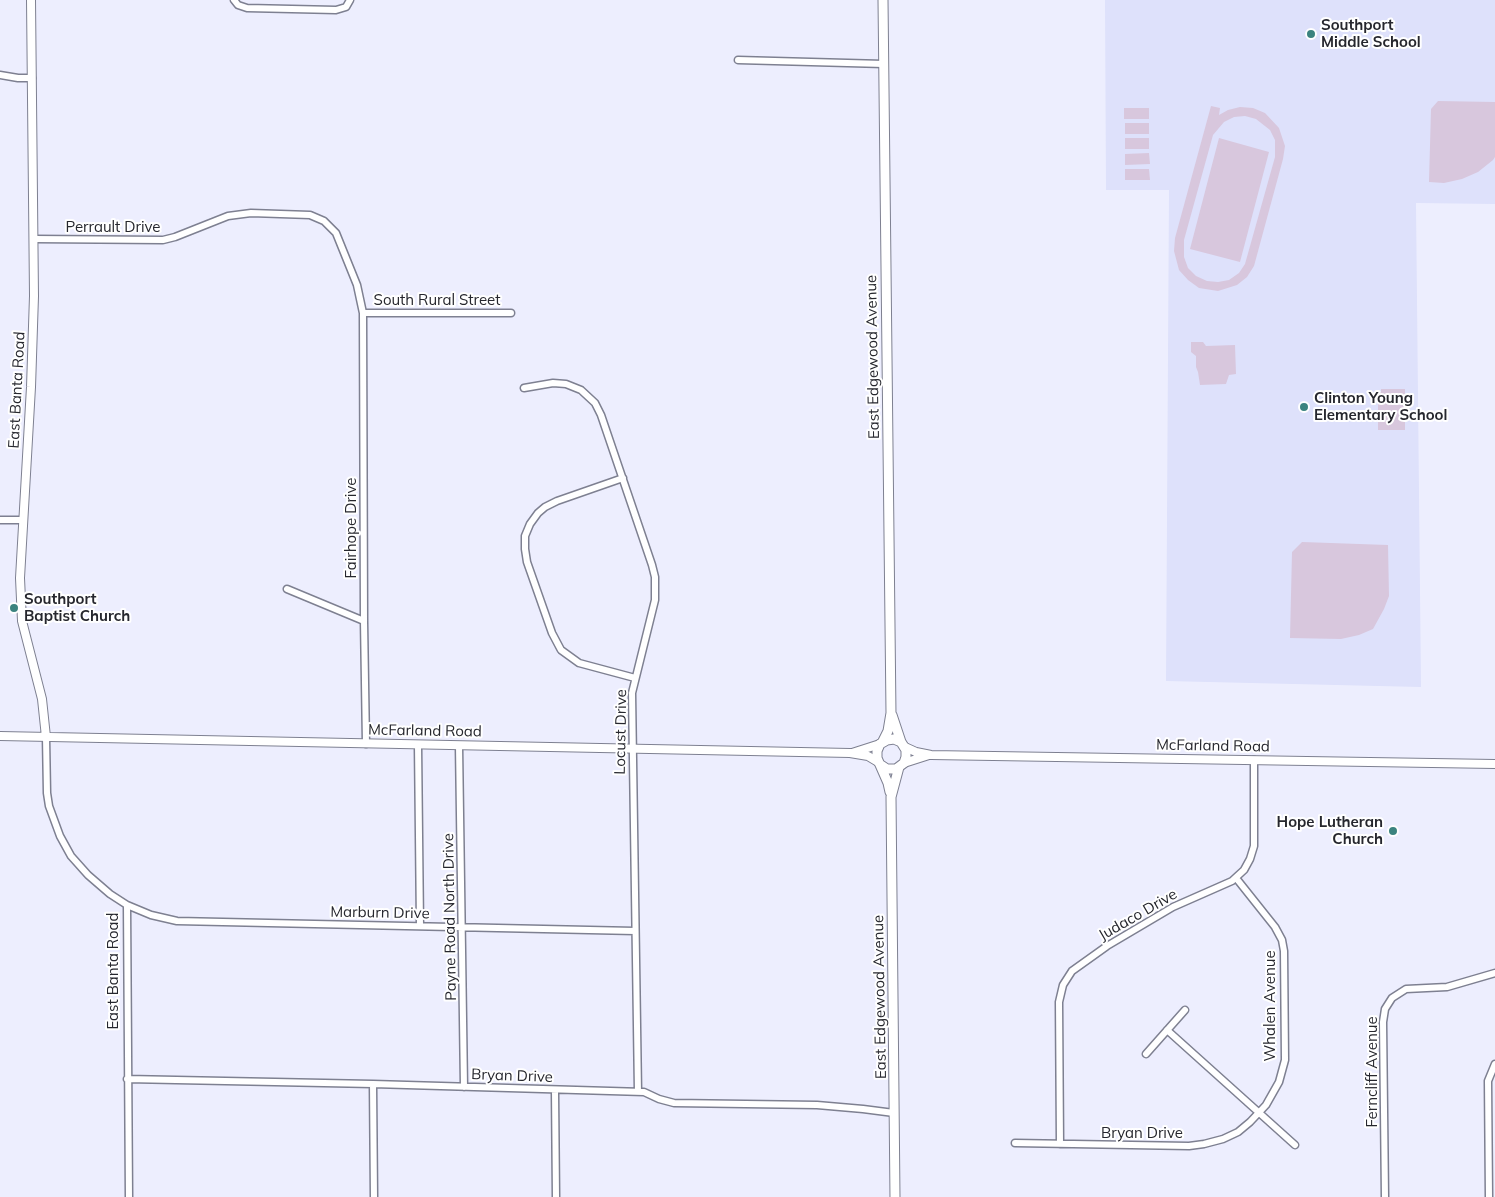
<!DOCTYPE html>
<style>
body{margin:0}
canvas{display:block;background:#edeefe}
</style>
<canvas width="1495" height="1197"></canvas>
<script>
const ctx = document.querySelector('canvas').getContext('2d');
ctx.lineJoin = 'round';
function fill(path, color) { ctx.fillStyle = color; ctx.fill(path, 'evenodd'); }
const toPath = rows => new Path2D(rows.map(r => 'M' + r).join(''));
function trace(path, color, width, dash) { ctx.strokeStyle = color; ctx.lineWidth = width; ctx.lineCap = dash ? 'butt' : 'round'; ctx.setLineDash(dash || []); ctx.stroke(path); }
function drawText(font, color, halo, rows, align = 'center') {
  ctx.font = font + ' Mulish,sans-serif'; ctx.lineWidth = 4; ctx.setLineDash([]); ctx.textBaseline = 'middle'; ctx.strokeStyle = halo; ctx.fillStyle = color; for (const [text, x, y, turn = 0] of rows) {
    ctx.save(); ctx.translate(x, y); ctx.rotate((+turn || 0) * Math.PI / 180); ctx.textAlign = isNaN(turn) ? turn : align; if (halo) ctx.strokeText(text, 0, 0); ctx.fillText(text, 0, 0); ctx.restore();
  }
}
const built = toPath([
 [1105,0,1495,0,1495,204,1416,203,1421,687,1166,681,1169,190,1106,190]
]);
const green = toPath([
 [1438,101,1495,102,1495,157,1493,160,1478,172,1462,179,1444,183,1429,182,1431,109],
 [1211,106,1220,108,1219,115,1228,110,1240,107,1253,108,1265,113,1279,128,1285,146,1283,159,1254,266,1247,277,1237,285,1218,291,1199,288,1188,280,1179,270,1174,251,1175,238],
 [1245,116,1256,119,1270,130,1275,140,1275,157,1245,264,1239,273,1229,280,1218,282,1207,281,1196,276,1188,268,1184,257,1184,240,1213,135,1224,122,1234,117],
 [1124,108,1149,108,1149,119,1124,119],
 [1125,123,1149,123,1149,134,1125,134],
 [1125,138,1149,138,1149,149,1125,149],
 [1219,138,1269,152,1240,262,1190,249],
 [1149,153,1150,164,1125,165,1125,154],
 [1125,169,1149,169,1150,180,1125,180],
 [1191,342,1203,342,1206,346,1235,345,1236,374,1229,375,1226,384,1200,385,1198,372,1196,367,1196,356,1191,352],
 [1381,389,1405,389,1405,430,1378,430,1378,392,1381,392],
 [1302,542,1388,545,1389,596,1384,609,1373,629,1359,635,1341,639,1290,638,1292,552]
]);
const minor = toPath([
 [234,0,238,5,247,8,336,10,346,7,350,0],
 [738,60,884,64],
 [0,75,18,78,32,78],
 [34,239,163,240,175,237,228,216,251,213,310,215,324,221,336,233,357,285,363,313,364,621,366,744],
 [363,313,511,313],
 [524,388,553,383,566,384,581,390,595,403,601,415,652,565,655,577,655,600,632,693,638,1092],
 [623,478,557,501,545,507,538,513,530,524,525,536,525,549,527,562,552,633,561,650,579,663,635,678],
 [0,520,23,520],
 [287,589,364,621],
 [46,737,47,793,49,806,60,836,71,856,88,875,110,894,127,905,129,1197],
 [418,745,420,926],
 [459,746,464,1087],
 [127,905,151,915,177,921,635,931],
 [1167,1030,1295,1145],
 [1146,1054,1185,1010],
 [127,1079,373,1084,644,1092,659,1099,674,1103,817,1105,863,1109,894,1113],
 [373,1084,374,1197],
 [555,1091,556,1197],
 [1015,1143,1189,1146,1204,1144,1223,1139,1238,1132,1250,1122,1266,1105,1279,1082,1285,1060,1284,951,1282,940,1275,927,1236,878],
 [1060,1144,1059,1002,1063,985,1072,971,1107,946,1173,907,1232,881,1244,870,1250,859,1254,846,1254,760],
 [1385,1197,1383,1022,1385,1009,1392,998,1406,989,1447,987,1495,973],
 [1489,1197,1488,1081,1495,1064]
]);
const tertiary = toPath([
 [31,0,34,296,31,387,20,578,22,621,42,699,46,737],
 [0,736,850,753,868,756,878,762],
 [905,747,916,752,931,755,1495,764],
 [852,753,880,744],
 [904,763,929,755]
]);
const secondary = toPath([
 [883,741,888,731,891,713,883,0],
 [881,765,887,769,896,769,904,763,906,757,906,750,901,742,892,715],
 [890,792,888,783,877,758,877,751,880,744,887,740,894,739,901,742],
 [895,1197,891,797,899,767]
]);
const markers = [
 [1311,34,5,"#3b837f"],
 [1304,407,5,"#3b837f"],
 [14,608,5,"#3b837f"],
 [1393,831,5,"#3b837f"]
];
const poiNames = [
 ["Southport",1321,25],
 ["Middle School",1321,42],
 ["Clinton Young",1314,398],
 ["Elementary School",1314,415],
 ["Southport",24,599],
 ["Baptist Church",24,616],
 ["Hope Lutheran",1383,822,"right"],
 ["Church",1383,839,"right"]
];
const streetNames = [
 ["Perrault Drive",113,227],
 ["South Rural Street",437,300],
 ["East Edgewood Avenue",873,357,-91],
 ["East Banta Road",17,390,-87],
 ["Fairhope Drive",351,528,-90],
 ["McFarland Road",425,731,1],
 ["Locust Drive",621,732,-89],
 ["McFarland Road",1213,746,1],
 ["Marburn Drive",380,913,1],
 ["Judaco Drive",1138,915,-30],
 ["Payne Road North Drive",450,917,-91],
 ["East Banta Road",113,971,-90],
 ["East Edgewood Avenue",880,997,-91],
 ["Whalen Avenue",1270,1006,-90],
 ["Ferncliff Avenue",1372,1072,-90],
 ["Bryan Drive",512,1076,2],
 ["Bryan Drive",1142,1133]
];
fill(built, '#dee1fb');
fill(green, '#d8c7dd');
trace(minor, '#7e8091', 9);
trace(tertiary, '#7e8091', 10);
trace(secondary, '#7e8091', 11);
trace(minor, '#fff', 6);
trace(tertiary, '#fff', 8);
trace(secondary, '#fff', 9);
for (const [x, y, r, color] of markers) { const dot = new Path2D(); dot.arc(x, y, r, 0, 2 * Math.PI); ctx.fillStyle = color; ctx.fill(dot); trace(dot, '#fff', 2); }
drawText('bold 15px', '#26272e', '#fff', poiNames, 'left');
drawText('15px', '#26272e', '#fff', streetNames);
</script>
